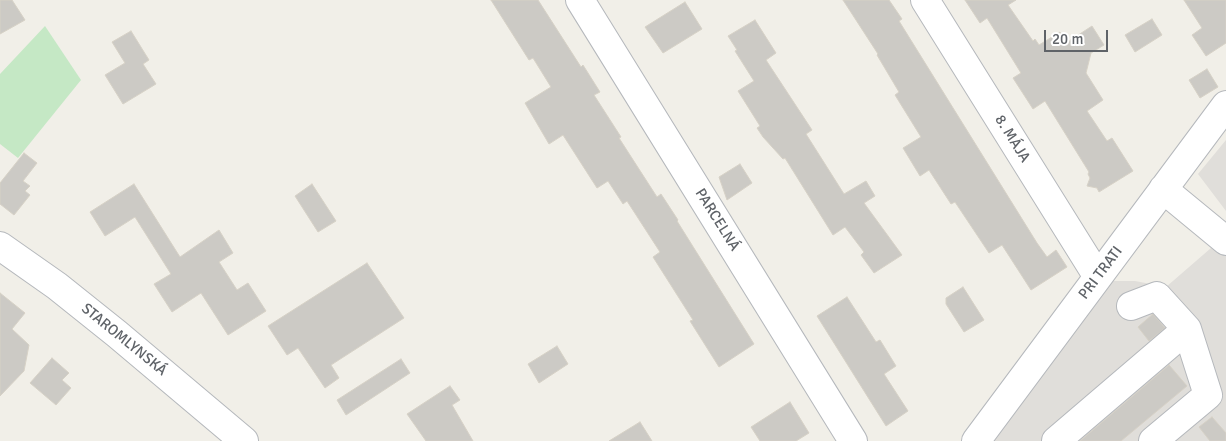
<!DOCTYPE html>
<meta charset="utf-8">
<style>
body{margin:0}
#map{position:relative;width:1226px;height:441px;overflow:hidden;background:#f1efe8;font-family:Signika,sans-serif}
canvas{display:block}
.scale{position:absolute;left:1044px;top:30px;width:64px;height:22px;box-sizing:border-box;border:2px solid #5f6368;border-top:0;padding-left:6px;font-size:15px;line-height:18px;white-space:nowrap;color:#5f6368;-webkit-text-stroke:4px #fff;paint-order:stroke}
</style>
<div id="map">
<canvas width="1226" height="441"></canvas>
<div class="scale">20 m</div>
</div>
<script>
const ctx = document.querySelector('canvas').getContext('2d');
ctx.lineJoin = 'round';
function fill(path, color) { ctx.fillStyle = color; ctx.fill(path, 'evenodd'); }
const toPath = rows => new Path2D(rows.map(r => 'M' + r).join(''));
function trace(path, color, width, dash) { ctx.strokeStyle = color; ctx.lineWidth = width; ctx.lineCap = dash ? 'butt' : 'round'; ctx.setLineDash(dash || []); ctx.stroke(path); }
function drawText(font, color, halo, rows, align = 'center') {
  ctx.font = font + ' Signika,sans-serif'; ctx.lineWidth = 5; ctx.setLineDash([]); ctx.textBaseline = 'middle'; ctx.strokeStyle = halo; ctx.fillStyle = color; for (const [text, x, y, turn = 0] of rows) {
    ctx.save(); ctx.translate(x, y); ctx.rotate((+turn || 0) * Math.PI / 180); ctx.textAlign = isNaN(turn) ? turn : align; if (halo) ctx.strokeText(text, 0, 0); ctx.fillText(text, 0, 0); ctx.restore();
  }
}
const industrial = toPath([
 [1226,140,1226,211,1198,174],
 [1226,235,1226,441,989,441,1109,281,1135,281,1166,287]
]);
const green = toPath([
 [45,26,81,80,18,158,0,144,0,74]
]);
const building = toPath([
 [0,0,12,0,25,20,0,34,0,0],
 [491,0,538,0,581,67,583,65,600,92,594,95,621,137,619,138,657,197,661,194,678,220,677,221,754,344,719,367,690,321,693,320,653,257,660,252,627,201,623,204,608,181,597,188,563,135,549,144,525,103,551,87,533,58,529,60,491,0],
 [843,0,889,0,902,19,899,21,1037,243,1047,257,1056,250,1067,267,1031,290,1002,245,989,253,955,202,951,204,929,170,920,176,903,148,921,137,895,95,899,92,877,55,878,54,843,0],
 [965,0,1016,0,1008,5,1033,41,1035,39,1039,45,1060,32,1066,43,1092,26,1104,45,1091,53,1086,73,1103,100,1087,111,1107,141,1112,138,1133,171,1099,192,1097,188,1087,186,1090,178,1088,174,1089,172,1045,101,1033,109,1013,78,1021,73,987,18,980,23,965,0],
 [1184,0,1226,0,1226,43,1206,56,1192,35,1202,28,1184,0],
 [685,2,702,29,663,53,645,27,685,2],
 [1152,19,1162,35,1135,52,1125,35,1152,19],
 [755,20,776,53,766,60,812,130,806,134,844,194,866,181,875,196,864,203,902,255,874,273,861,255,864,252,845,227,833,235,785,158,783,159,763,137,757,128,760,126,738,91,754,81,735,51,737,50,728,36,755,20],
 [131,31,149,60,143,64,156,84,123,104,105,75,125,63,112,42,131,31],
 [1207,69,1218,87,1200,98,1189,80,1207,69],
 [24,153,37,163,23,181,30,186,25,191,30,195,14,215,0,204,0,183,24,153],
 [740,164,752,183,727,200,719,177,740,164],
 [134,184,180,257,219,230,233,253,219,262,237,290,248,283,266,311,228,335,201,293,172,312,154,284,171,274,135,217,105,236,90,212,134,184],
 [312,184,336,221,318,232,295,196,312,184],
 [367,263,404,318,331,365,339,378,325,388,298,348,287,355,268,326,367,263],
 [963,287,984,320,964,332,946,304,946,298,963,287],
 [0,293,25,313,12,329,29,345,24,371,0,396,0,293],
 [847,297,876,342,880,340,896,366,884,374,908,411,886,426,817,316,847,297],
 [1153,314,1165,328,1149,341,1138,327,1153,314],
 [557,346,568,364,539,383,528,364,557,346],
 [52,358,69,373,62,380,71,388,56,405,30,383,52,358],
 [401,359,410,373,346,415,337,400,401,359],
 [1169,365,1187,386,1121,441,1080,441,1169,365],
 [450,386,460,400,452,405,473,441,426,441,407,414,450,386],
 [790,402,809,433,796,441,760,441,751,427,790,402],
 [1212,417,1226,433,1226,441,1210,441,1199,427,1212,417],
 [640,422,652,441,609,441,640,422]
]);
const minor = toPath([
 [580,0,853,441],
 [925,0,1098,277],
 [1163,189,1226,241],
 [0,246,57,286,117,334,244,441],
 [1131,306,1157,296,1187,329,1208,395,1153,441],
 [976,441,1226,105],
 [1056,441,1187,329]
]);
const streetNames = [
 ["8. MÁJA",1012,139,58],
 ["PARCELNÁ",717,220,58],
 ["PRI TRATI",1101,273,-53],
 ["STAROMLYNSKÁ",124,340,39]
];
fill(industrial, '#e0deda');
fill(green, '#c5e8c5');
fill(building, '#cccac5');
trace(building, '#d6d1c6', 1);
trace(minor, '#b5b8bc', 30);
trace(minor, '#fff', 28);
drawText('15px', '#5f6368', '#fff', streetNames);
</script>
